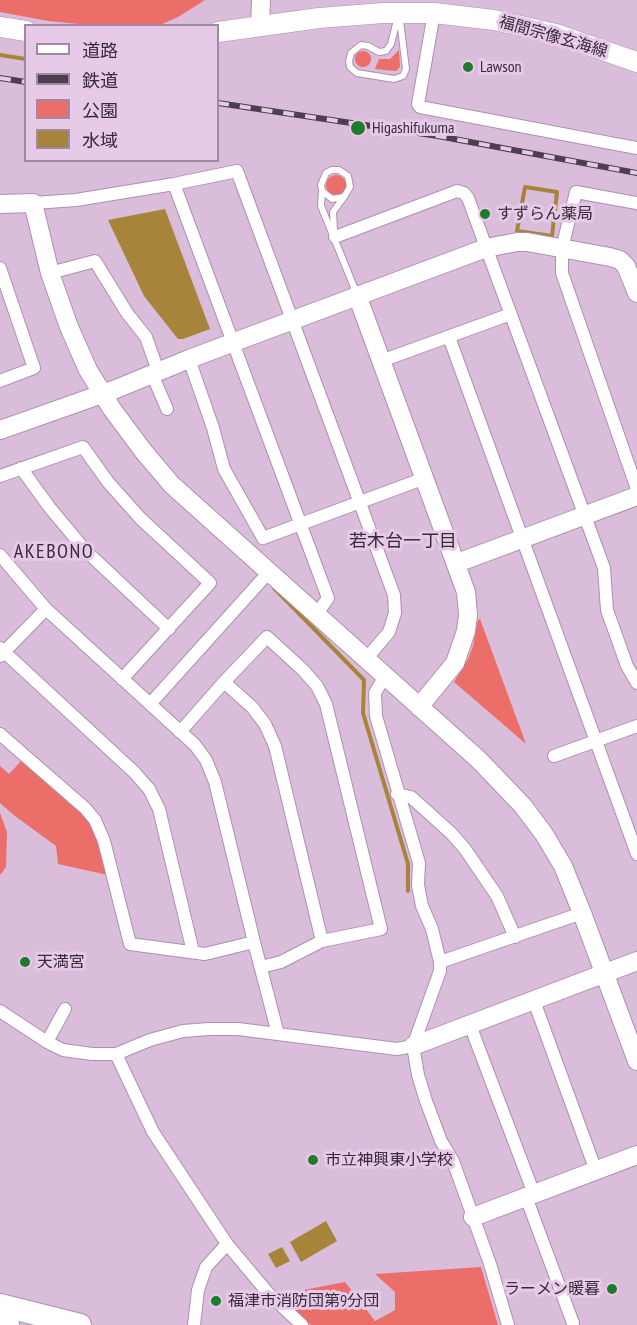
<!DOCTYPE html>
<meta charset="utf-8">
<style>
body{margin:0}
#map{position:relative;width:637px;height:1325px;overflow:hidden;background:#dabddb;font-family:"PT Sans Narrow","Noto Sans JP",sans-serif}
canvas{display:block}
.legend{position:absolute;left:24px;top:24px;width:195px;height:138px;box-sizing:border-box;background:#e7c9e8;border:2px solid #a08aa1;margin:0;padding:8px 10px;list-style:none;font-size:18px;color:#362b37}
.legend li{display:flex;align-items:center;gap:12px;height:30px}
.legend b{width:30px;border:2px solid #a08aa1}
</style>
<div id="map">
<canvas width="637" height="1325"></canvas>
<ul class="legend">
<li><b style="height:8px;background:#fff"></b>道路</li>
<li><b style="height:8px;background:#4d404e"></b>鉄道</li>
<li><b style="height:16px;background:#ec6e68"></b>公園</li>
<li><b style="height:16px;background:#a6853a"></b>水域</li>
</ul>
</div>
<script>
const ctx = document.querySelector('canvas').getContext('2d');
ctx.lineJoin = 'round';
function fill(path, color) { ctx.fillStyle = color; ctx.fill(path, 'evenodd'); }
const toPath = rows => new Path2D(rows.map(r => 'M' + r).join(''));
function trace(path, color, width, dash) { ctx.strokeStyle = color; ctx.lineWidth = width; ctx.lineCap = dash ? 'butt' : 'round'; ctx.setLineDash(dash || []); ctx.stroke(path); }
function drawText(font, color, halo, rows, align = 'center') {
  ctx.font = font + ' "PT Sans Narrow","Noto Sans JP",sans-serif'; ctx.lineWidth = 6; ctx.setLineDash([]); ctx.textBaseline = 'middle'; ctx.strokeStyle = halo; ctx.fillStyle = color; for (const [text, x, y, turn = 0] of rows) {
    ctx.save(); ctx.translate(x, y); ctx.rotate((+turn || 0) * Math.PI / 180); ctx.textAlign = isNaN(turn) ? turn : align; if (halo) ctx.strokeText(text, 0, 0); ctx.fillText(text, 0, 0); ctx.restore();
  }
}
const green = toPath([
 [0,0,205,0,178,17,158,26,99,26,48,21,0,12],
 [399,50,400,67,396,71,375,69,379,59,390,59],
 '355 59a8 8 0 1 1 16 0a8 8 0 1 1-16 0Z',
 '326 185a10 10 0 1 1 20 0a10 10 0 1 1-20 0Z',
 [480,619,526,744,454,682,468,659,473,646,478,620],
 [22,760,74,805,87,819,100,844,108,875,58,864,56,846,15,816,0,803,0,766,9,774],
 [0,813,7,832,6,867,0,875],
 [481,1267,498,1325,311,1325,278,1295,345,1282,375,1321,395,1310,395,1292,375,1274]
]);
const water = toPath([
 [165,209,210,329,183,339,178,339,144,296,108,220],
 [326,1221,337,1241,301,1262,290,1242],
 [282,1247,290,1261,276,1268,268,1254]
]);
const stream = toPath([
 [0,55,26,59],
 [525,187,557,192,552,236,517,231,525,187],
 [274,588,364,680,363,713,408,864,408,891]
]);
const lane = toPath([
 [399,12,406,69,403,76,394,79,357,73,350,67,349,61,351,53,361,45,368,46,379,52,386,51,391,44,399,12],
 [322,191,332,199,344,197,350,187,348,176,339,170,332,170,326,173,321,185,322,191,321,206,356,292],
 [334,230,333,212,344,197]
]);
const street = toPath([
 [434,13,418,104,420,107,637,148],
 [174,184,328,598,316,615],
 [33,203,76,200,174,184,237,171,394,595,395,613,389,632,366,659],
 [637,203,576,192,562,248,562,273,637,489],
 [335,237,457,191,464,193,468,198,604,568,607,610,627,666,637,683],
 [0,268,34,368,0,381],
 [50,273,95,261,127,313,146,337,158,371],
 [449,337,637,854],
 [189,359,213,428,224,469,263,538,425,478],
 [381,361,511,314],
 [152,374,167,409],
 [21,468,50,508,86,551,169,629],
 [0,476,83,447,108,482,140,518,210,583,122,679],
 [0,555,46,609,195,745,206,760,215,782,254,942,278,1034],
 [0,648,134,772,149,789,159,809,193,952],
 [0,656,46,609],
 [385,676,375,693,376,716,419,863,418,885,422,906,432,929,440,962],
 [150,704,268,573],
 [180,732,224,682,267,637,303,670,317,686,326,704,381,929,322,941,275,746,265,724,252,707,224,682],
 [0,734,85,808,95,820,104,841,130,944,205,954,254,942],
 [554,756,637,726],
 [397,794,411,797,451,833,465,849,497,896,515,937],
 [261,967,281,962,322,941],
 [534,1001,596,1171],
 [0,1011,47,1042,63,1050,92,1054,116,1054,150,1040,183,1031,209,1029,238,1029,397,1049,413,1046],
 [470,1025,534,1194],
 [47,1042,65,1009],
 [116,1054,153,1132,227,1244,268,1293,302,1325],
 [526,1197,573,1323],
 [194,1325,198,1290,206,1267,227,1244],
 [508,1325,490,1264,453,1161,441,1141,426,1101,418,1075,413,1046,440,971,440,962,582,913]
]);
const secondary = toPath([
 [260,27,261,0],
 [0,204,33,203,50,273,69,327,88,370,112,409,144,452,172,485,479,760,523,806,544,834,563,866,582,913,637,1061],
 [357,295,466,592,468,615,466,631,455,663,419,707],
 [0,430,116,389,189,359,486,248,517,242,527,242,610,257,620,260,626,266,637,293],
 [457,563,637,496],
 [413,1046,637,961],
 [473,1217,637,1155]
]);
const primary = toPath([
 [0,27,26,31],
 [218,32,319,18,383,13,434,13,494,20,521,26,556,34,637,62]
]);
const highway = toPath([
 [0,1305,80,1325],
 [0,1323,8,1325]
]);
const rail = toPath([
 [0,78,26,82],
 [218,103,438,136,637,173]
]);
const markers = [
 [468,67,6,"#1e7b2b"],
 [358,128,8,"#1e7b2b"],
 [485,214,6,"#1e7b2b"],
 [25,962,6,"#1e7b2b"],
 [313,1160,6,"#1e7b2b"],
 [612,1289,6,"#1e7b2b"],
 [216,1301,6,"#1e7b2b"]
];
const streetNames = [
 ["福間宗像玄海線",553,37,16]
];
const poiNames = [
 ["Lawson",480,67],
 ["Higashifukuma",372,128],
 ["すずらん薬局",497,214],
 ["天満宮",37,962],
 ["市立神興東小学校",325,1160],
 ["ラーメン暖暮",600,1289,"right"],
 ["福津市消防団第9分団",228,1301]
];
const neighbourhoodNames = [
 ["若木台一丁目",403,542]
];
const quarterNames = [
 ["AKEBONO",54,552]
];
fill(green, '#ec6e68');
fill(water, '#a6853a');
trace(stream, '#a6853a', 4);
trace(lane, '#ac90ad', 8);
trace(street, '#ac90ad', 14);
trace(secondary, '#ac90ad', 20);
trace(primary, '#ac90ad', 21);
trace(highway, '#ac90ad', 24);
trace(lane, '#fff', 6);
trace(street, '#fff', 12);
trace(secondary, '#fff', 18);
trace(primary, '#fff', 20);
trace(highway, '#fff', 22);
trace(rail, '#4d404e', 6);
trace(rail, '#e7c9e8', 4, [11]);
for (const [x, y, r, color] of markers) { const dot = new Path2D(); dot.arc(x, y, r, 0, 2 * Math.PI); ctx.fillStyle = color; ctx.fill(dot); trace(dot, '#e7c9e8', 2); }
drawText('16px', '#362b37', '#e7c9e8', streetNames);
drawText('16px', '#362b37', '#e7c9e8', poiNames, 'left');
drawText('18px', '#362b37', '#e7c9e8', neighbourhoodNames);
ctx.letterSpacing = '1.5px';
drawText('20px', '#362b37', '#e7c9e8', quarterNames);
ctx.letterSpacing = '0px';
</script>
